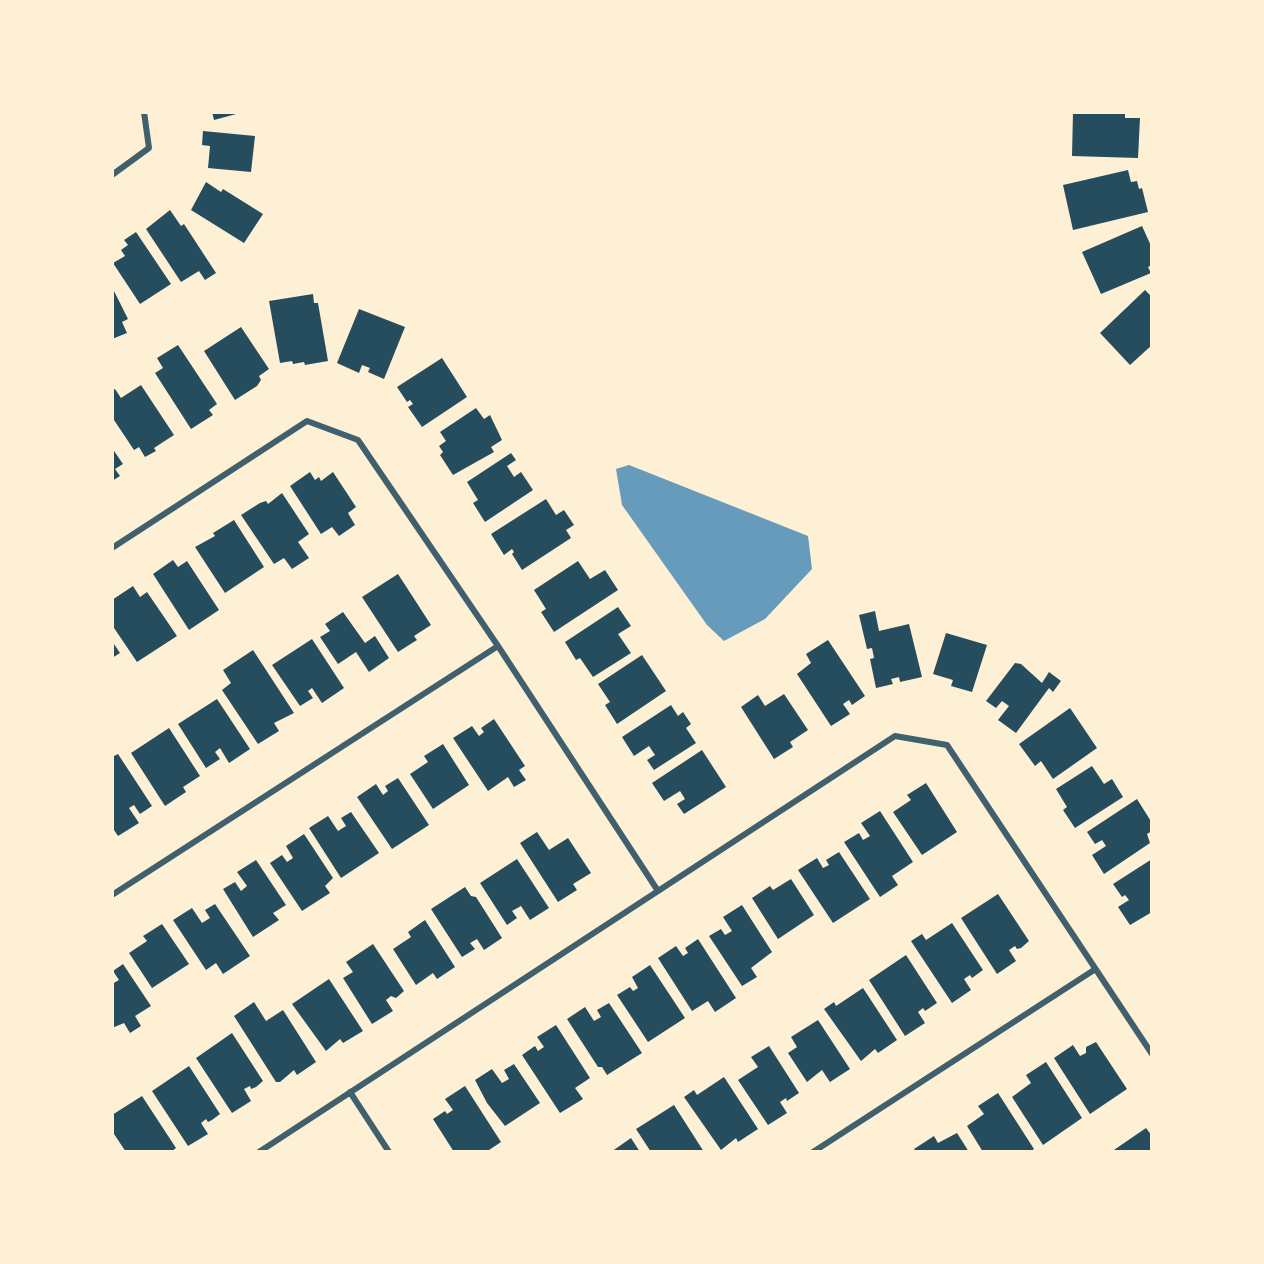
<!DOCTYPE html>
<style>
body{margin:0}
#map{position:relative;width:1264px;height:1264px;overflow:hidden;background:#fdf0d5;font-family:"DejaVu Sans",sans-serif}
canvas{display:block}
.frame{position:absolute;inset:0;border:114px solid #fdf0d5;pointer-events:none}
</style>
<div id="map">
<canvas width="1264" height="1264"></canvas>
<div class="frame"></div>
</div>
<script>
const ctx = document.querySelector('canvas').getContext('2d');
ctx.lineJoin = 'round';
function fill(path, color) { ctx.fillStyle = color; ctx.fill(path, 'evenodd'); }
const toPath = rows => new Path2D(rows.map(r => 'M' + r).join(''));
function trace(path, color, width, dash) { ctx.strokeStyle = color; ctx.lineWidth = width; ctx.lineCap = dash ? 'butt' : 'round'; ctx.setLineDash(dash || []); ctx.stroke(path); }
const water = toPath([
 [629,465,808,536,812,569,765,619,724,641,707,625,622,505,616,469]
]);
const building = toPath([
 [212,112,240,112,240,113,214,120],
 [1073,112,1125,112,1125,118,1140,118,1138,158,1072,156],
 [203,131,255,136,251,172,208,168,210,146,202,145],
 [1128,170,1131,182,1137,181,1139,189,1142,188,1148,212,1073,230,1063,185],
 [206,182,221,192,223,189,263,214,244,243,191,210],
 [170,210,181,226,184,224,216,273,205,280,199,271,181,282,146,229],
 [1142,226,1152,248,1152,265,1148,267,1151,273,1101,294,1082,252],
 [136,232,171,284,140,304,113,263,125,256,121,250,128,245,124,240],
 [112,287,128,319,122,322,127,333,112,339],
 [1145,290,1152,297,1152,345,1130,365,1100,333],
 [313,294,314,303,318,303,328,361,305,365,304,362,293,364,292,361,280,363,269,301],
 [359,309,405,327,384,379,368,372,370,368,362,365,359,373,337,363],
 [241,327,269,369,259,376,261,380,257,386,235,400,204,351],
 [178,345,217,404,209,410,213,415,191,429,155,373,163,368,157,358],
 [442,358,467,397,422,427,408,407,413,404,410,400,407,402,397,387],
 [141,385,174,435,154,448,156,451,145,457,139,447,134,450,112,417,112,390,115,389,121,398],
 [476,408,484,419,490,415,502,440,491,447,494,452,453,475,440,455,443,452,439,446,446,441,440,432],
 [112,448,123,464,115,469,120,476,112,481],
 [511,453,516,460,507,466,514,477,521,472,533,490,485,522,473,503,478,500,467,482],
 [310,472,315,480,319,477,321,481,333,472,356,507,348,513,355,525,339,536,332,527,321,534,290,486],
 [282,493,309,534,298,542,309,558,292,569,284,558,274,564,241,515,260,503,266,501,268,504],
 [546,499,556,515,564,510,574,525,566,530,571,538,522,570,512,554,514,552,512,549,504,555,491,534],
 [234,520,264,567,225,593,195,547,215,536,213,533],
 [173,560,178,567,187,561,219,610,189,630,153,574],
 [578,561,590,579,605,570,618,590,554,632,541,612,546,609,534,590],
 [398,574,431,625,414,636,417,640,398,652,362,597],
 [133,586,140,597,147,592,177,636,137,662,112,625,112,600],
 [618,607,631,626,618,634,631,653,593,677,580,658,576,660,565,642],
 [875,611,879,631,909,624,922,677,900,682,899,677,891,679,893,684,876,688,870,659,874,658,872,648,867,649,859,615],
 [343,612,365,643,375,636,389,658,369,672,356,652,338,664,320,637,330,631,325,624],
 [946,633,987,645,972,692,951,686,953,680,933,674],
 [312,639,344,688,322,703,312,688,308,691,313,698,300,706,272,665],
 [828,640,865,696,852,705,849,700,843,704,850,714,831,726,797,674,811,663,806,654],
 [112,641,120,653,112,658],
 [253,650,294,713,274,723,279,731,258,744,222,690,231,683,223,670],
 [642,655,666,691,617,724,605,705,610,702,598,684],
 [1015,663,1021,664,1042,683,1049,672,1061,681,1053,692,1049,688,1016,733,998,720,1009,706,1002,701,996,708,986,701],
 [784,694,808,730,790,742,793,747,774,759,741,707,758,695,765,706],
 [217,699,250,749,229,763,220,748,215,752,220,759,206,768,178,724],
 [671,705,678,716,683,712,691,724,686,728,696,743,654,770,647,760,655,755,649,746,634,756,622,737],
 [1070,708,1097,748,1053,779,1041,761,1035,766,1019,744],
 [494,719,525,766,519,770,526,780,514,787,508,777,488,791,453,738,472,726,479,736,484,732,481,728],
 [169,728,200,776,183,787,186,792,165,806,131,753],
 [443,744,469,785,433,809,410,774,428,762,424,756],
 [702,750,726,787,684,814,677,804,685,799,680,791,664,801,652,783],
 [118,754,152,806,140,814,134,805,129,808,139,823,118,836,112,827,112,757],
 [1092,766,1104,784,1112,779,1123,797,1075,828,1063,810,1067,807,1056,789],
 [398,778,429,825,392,849,357,797,376,784,383,795,388,791,385,786],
 [926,783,957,832,922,855,893,812,911,800,907,795],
 [1137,799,1152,823,1152,831,1147,834,1150,843,1104,874,1092,855,1106,846,1102,840,1095,844,1087,832],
 [880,811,913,862,892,876,898,885,880,897,844,842,859,833,863,840,870,836,861,823],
 [351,812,379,853,341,878,309,828,328,816,338,831,346,826,341,818],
 [537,832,549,850,568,838,591,873,573,884,577,890,558,902,520,843],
 [304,834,333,878,325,886,330,893,302,911,270,863,282,855,287,862,293,858,286,846],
 [839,852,870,899,833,923,798,870,817,858,823,868,829,865,826,860],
 [517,859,549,908,530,920,521,906,512,911,517,918,507,925,480,883],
 [1152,859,1152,912,1130,925,1118,907,1129,900,1125,895,1122,897,1113,884],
 [256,860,286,905,273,913,279,920,253,937,223,889,235,882,241,891,247,886,237,872],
 [791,879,814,915,778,939,752,898,770,886,773,890],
 [465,887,471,896,476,897,502,938,484,950,477,939,470,943,475,949,462,957,431,909],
 [998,894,1029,941,1021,948,1017,949,1015,946,1009,950,1016,961,997,974,961,918],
 [215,904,250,956,223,974,216,963,206,970,173,920,192,908,202,923,210,918,205,910],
 [742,905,772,952,751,968,757,977,742,986,709,936,721,929,725,935,732,931,723,917],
 [425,920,455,967,437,979,433,973,416,985,393,949,411,937,408,932],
 [952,923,983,970,972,978,970,975,964,979,971,990,952,1003,911,941,922,934,926,940],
 [162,924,189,964,152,988,129,953,147,941,143,936],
 [698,939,736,998,715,1012,708,1001,692,1011,658,958,676,946,683,956,688,953,685,948],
 [373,944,404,991,396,998,391,996,386,1000,393,1011,372,1024,343,978,353,972,346,962],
 [906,955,937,1003,925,1011,923,1008,918,1012,925,1023,905,1036,869,980],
 [123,964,151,1006,135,1016,141,1026,130,1033,124,1023,112,1028,112,984,119,980,113,971],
 [650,965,685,1018,648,1042,617,995,630,987,633,991,638,988,632,977],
 [329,979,363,1031,343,1043,340,1039,326,1051,292,1004],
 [863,988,897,1040,878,1053,875,1049,861,1061,824,1009,834,1002,836,1006],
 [254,1002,266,1021,283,1010,316,1062,297,1075,294,1070,280,1082,276,1082,234,1016],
 [609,1003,642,1053,607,1075,602,1067,598,1067,567,1019,585,1007,594,1021,601,1017,597,1010],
 [818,1020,850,1069,830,1082,822,1070,807,1082,788,1053,797,1047,791,1037],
 [556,1025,590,1078,575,1088,583,1099,560,1113,522,1055,535,1046,538,1051,544,1047,537,1037],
 [232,1033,263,1081,256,1087,251,1089,250,1086,244,1089,251,1101,232,1113,196,1058],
 [1096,1042,1127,1089,1090,1114,1054,1058,1073,1045,1080,1056,1086,1053,1086,1047],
 [769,1046,799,1093,787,1101,786,1098,780,1102,787,1113,768,1125,738,1080,758,1067,751,1057],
 [1046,1062,1082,1118,1043,1145,1012,1097,1031,1083,1026,1075],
 [514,1064,540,1103,505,1126,487,1103,475,1080,492,1069,502,1083,509,1079,504,1070],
 [189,1066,220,1114,212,1120,208,1122,206,1119,201,1123,208,1134,188,1146,152,1091],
 [724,1077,758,1129,738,1142,736,1138,721,1150,684,1097,694,1090,697,1095],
 [465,1086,501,1142,486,1152,454,1152,433,1119,445,1111,447,1114,453,1110,445,1099],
 [998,1093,1034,1149,1030,1152,983,1152,967,1126,984,1114,978,1106],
 [142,1096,176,1148,171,1152,126,1152,112,1131,112,1115],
 [674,1105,704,1152,651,1152,636,1129],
 [1146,1128,1152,1136,1152,1152,1111,1152],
 [957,1133,969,1152,916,1152,914,1149,934,1136,938,1143],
 [631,1138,640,1152,611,1152]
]);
const minor = toPath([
 [112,175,149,148,144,112],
 [112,548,307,421,358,440,498,646,658,891],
 [112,895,498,646],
 [350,1092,389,1152],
 [259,1152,895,736,947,745,1152,1054],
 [813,1152,1094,970]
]);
fill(water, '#669bbc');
fill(building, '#264d5e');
trace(minor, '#3f606c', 6);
</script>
